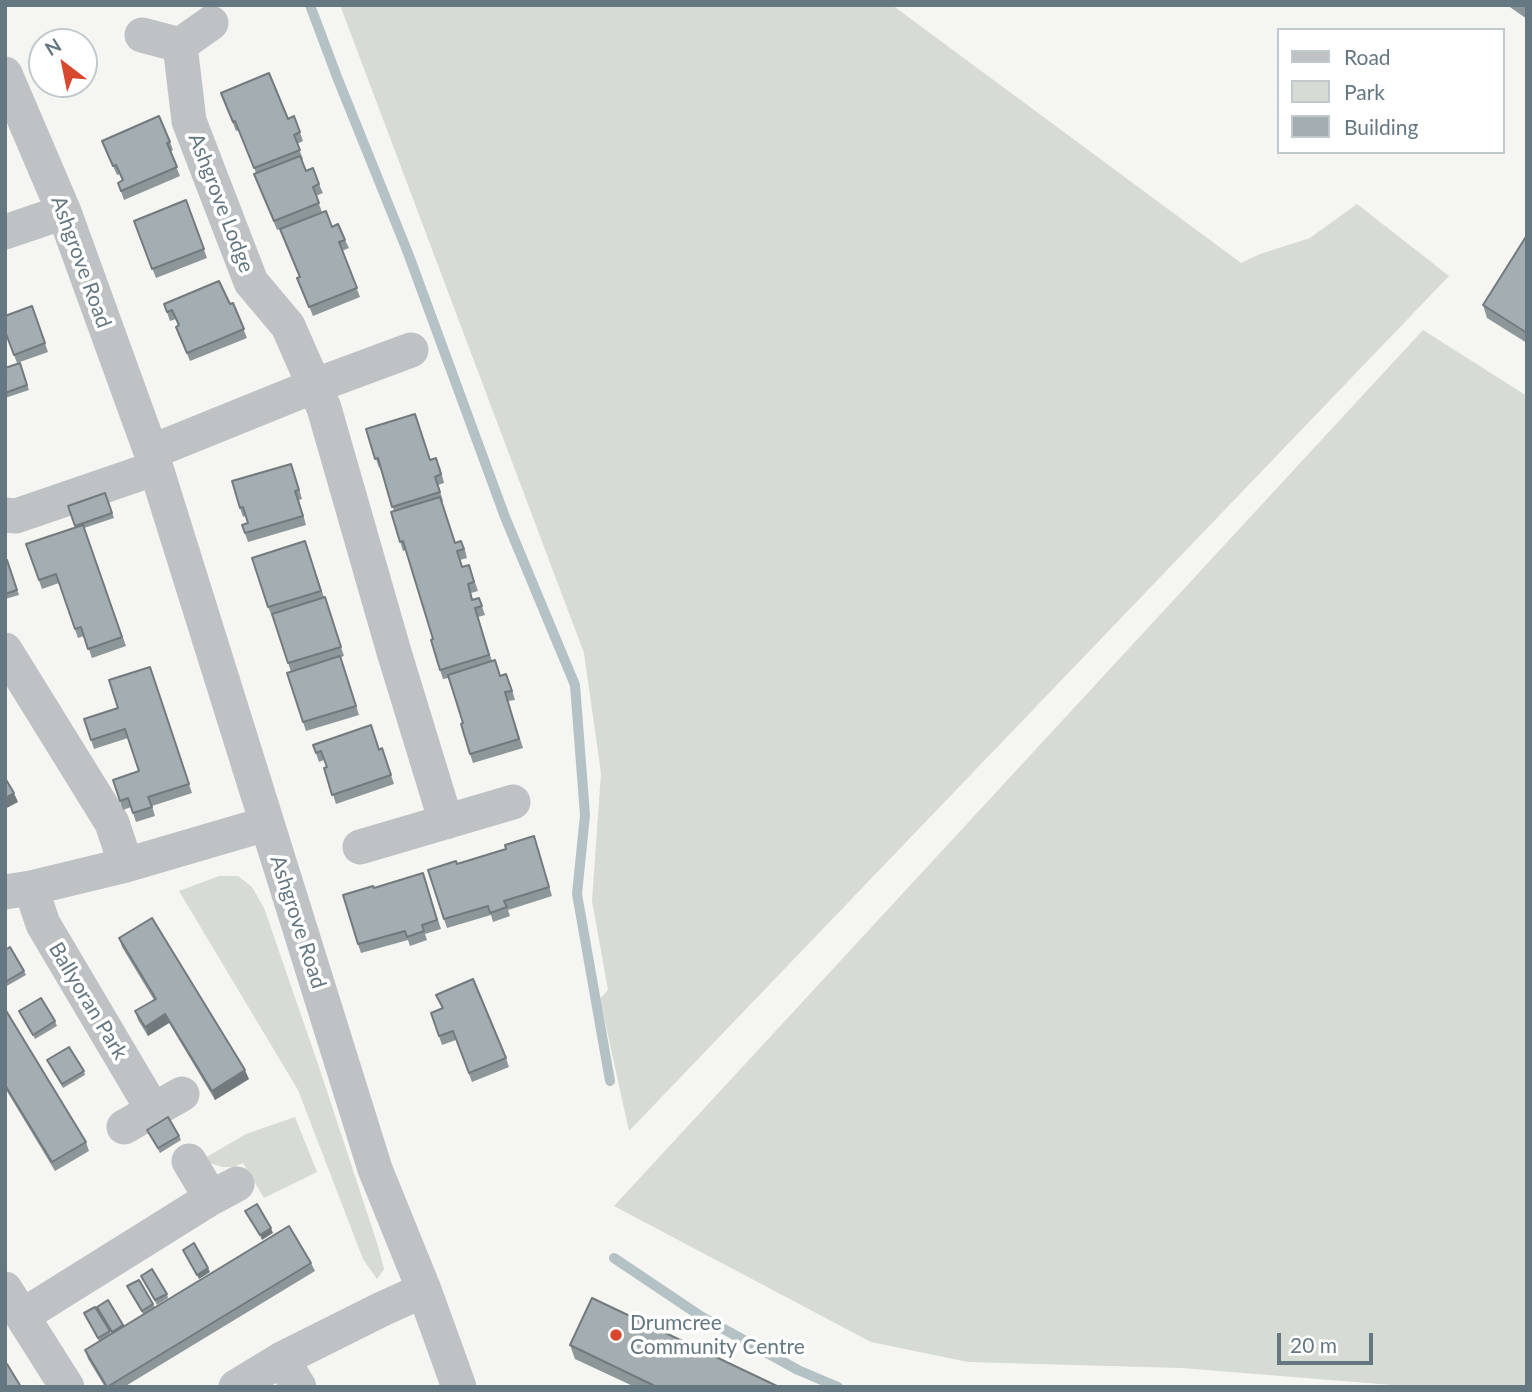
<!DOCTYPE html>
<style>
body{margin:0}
#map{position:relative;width:1532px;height:1392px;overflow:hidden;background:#f5f5f1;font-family:Lato,sans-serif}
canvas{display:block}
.frame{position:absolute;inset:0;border:7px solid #657781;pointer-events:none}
.legend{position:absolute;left:1277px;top:28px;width:228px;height:126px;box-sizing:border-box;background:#fff;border:2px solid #c1c9cd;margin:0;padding:9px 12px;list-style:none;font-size:21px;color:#657781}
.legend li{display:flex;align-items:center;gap:14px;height:35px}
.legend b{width:35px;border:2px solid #c1c9cd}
.north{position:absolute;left:28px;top:28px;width:70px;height:70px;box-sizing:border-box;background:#fff;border:2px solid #c1c9cd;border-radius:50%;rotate:328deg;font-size:19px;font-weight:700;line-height:28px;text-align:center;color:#657781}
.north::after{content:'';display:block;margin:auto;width:24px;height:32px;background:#d8482e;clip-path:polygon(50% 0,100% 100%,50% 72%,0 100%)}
.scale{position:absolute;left:1277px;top:1333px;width:96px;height:32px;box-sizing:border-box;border:4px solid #657781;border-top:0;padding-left:9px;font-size:21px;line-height:24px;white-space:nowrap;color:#657781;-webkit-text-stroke:5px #fff;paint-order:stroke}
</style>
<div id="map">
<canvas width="1532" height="1392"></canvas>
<div class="frame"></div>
<ul class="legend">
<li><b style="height:9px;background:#bec2c5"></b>Road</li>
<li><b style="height:19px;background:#d6dbd3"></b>Park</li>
<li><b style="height:19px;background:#a4aeb2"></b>Building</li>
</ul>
<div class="north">N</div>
<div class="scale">20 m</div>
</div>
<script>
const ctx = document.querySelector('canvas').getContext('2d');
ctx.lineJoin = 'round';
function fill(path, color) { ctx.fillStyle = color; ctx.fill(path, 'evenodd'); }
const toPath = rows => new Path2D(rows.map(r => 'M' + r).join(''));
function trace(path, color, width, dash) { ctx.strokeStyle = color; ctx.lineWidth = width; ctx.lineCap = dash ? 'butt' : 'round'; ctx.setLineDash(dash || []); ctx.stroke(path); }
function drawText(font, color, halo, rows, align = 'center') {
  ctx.font = font + ' Lato,sans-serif'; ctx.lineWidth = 7; ctx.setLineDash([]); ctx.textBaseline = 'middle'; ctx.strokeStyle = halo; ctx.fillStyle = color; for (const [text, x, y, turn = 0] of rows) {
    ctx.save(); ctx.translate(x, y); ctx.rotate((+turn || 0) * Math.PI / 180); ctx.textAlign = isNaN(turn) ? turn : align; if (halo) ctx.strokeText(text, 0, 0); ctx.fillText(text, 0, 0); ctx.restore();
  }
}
const green = toPath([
 [340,5,892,5,1241,263,1260,254,1310,238,1357,204,1449,276,629,1131,600,999,608,990,592,901,601,773,584,653],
 [1423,330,1527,396,1527,1387,1417,1387,1182,1368,968,1362,871,1342,614,1206],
 [219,876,238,876,252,887,264,908,319,1067,378,1246,384,1269,377,1279,363,1259,298,1090,179,891],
 [295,1117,317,1172,264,1198,243,1163,233,1167,222,1167,210,1163,205,1158,246,1134]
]);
const stream = toPath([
 [310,5,337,77,408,253,505,517,575,685,585,815,577,894,610,1081],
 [614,1258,702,1317,798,1370,838,1387]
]);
const minor = toPath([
 [142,35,180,45,211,23],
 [180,45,189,121,251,282,288,326,324,408,394,652,446,822],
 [5,74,64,212,151,452,375,1169,424,1290,459,1387],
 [5,232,64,212],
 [151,452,314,386,411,350],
 [5,515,16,516,156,468],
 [5,650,112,823,126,865],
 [360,847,513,802],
 [31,888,43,924,153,1110],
 [5,892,31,888,126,865,266,824],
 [124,1127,182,1094],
 [189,1161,211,1198],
 [5,1289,67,1387],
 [22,1316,211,1198,237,1184],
 [282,1359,299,1387],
 [236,1387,282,1359,382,1309,424,1290]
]);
const wall = toPath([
 [1507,5,1527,5,1527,19],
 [221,93,288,119,294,116,303,141,297,144,303,159,302,160,306,171,319,184,323,193,316,196,322,212,277,230,258,183,256,173,239,130,236,131],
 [102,141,170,142,173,150,170,152,180,176,124,200,118,183,122,180,120,174,117,175],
 [186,200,207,258,156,278,134,221],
 [332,227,345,240,349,248,342,251,360,297,313,316,297,278,299,277],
 [1527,235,1527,343,1487,318,1483,305],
 [233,303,247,338,190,361,176,327,178,326,176,319,170,321,164,304,230,304],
 [32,306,48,352,17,363,5,331],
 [20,363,29,390,5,398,5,368],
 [366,429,430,460,440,467,444,483,438,485,443,501,442,502,455,543,465,550,467,558,460,560,463,567,469,565,478,591,471,593,473,600,479,598,485,615,478,617,492,661,500,676,510,683,515,700,508,701,523,748,473,763,470,754,463,723,448,678,443,679,440,670,433,639,406,550,403,551,391,512,394,511,380,467,379,468],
 [294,472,302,499,299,500,306,525,248,542,242,525,248,523,245,516,243,517,240,508],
 [105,493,114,518,84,528,126,646,92,658,84,636,78,638,59,583,42,589,26,544,76,528,68,506],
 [305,541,344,656,341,657,359,715,306,731,287,673,291,672,273,615,272,616,268,607],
 [7,560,19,595,5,599,5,561],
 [150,667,192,793,152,806,155,816,136,822,131,807,123,810,113,780,139,771,128,738,94,749,84,719,118,708],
 [313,745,379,750,382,748,394,784,336,804,324,768,327,767,324,760,319,762],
 [534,836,552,896,508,910,510,916,493,922,491,915,447,928,444,919,457,864,506,849],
 [423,873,441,929,425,934,427,940,410,946,408,940,361,953,358,944,374,888],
 [119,938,249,1079,215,1100,169,1023,148,1036,138,1020,135,1011,154,1000,122,947],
 [5,950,24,971,26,975,5,987],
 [436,995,506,1058,509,1067,472,1082,456,1040,442,1045,431,1013,442,1008],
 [5,1009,86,1142,89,1151,55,1171,5,1088],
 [19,1011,55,1021,57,1026,35,1039],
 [47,1060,84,1071,85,1075,63,1088],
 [147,1130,179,1136,181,1140,160,1153],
 [311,1263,315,1271,124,1387,105,1387,88,1359,85,1350,99,1341,84,1313,110,1331,111,1334,112,1333,97,1307,124,1326,143,1314,127,1286,153,1304,155,1307],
 [141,1276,167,1294,168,1298,157,1305],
 [570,1345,779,1387,635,1387,575,1359]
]);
const shadedWall = toPath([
 [14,793,18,802,5,809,5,798],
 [165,1014,169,1023,148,1036,145,1027],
 [245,1070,249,1079,215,1100,212,1091],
 [271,1228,273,1233,262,1240,260,1235],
 [208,1268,210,1272,199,1279,197,1275]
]);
const building = toPath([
 [269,73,288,119,294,116,300,132,294,135,300,150,254,168,235,121,233,122,221,93,269,73],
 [159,116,170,142,167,143,177,167,121,191,118,183,123,180,116,165,113,166,102,141,159,116],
 [300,156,306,171,313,168,319,184,313,187,319,203,274,221,254,174,300,156],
 [186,200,204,249,152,269,134,221,186,200],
 [326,211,332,227,338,224,345,240,339,242,357,288,309,307,297,278,300,277,280,229,326,211],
 [1527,235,1527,333,1483,305,1527,235],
 [219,281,230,304,233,303,244,329,187,353,176,327,179,325,172,310,167,312,164,304,219,281],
 [32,306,45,343,14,355,5,331,5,316,32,306],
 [20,363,27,385,5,393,5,368,20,363],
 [415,414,430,460,436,458,441,474,435,477,440,492,392,507,378,458,375,459,366,429,415,414],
 [291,464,299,490,295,491,303,516,245,533,242,525,248,523,243,507,240,508,232,481,291,464],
 [105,493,112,513,75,526,68,506,105,493],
 [440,497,455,543,461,541,464,549,457,551,462,567,469,565,474,582,468,584,472,600,479,598,482,606,475,608,489,655,440,670,431,640,433,639,403,541,400,542,391,512,440,497],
 [83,525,122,637,88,649,81,627,75,629,56,574,39,580,26,544,83,525],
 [305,541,321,591,268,607,252,558,305,541],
 [7,560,17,590,5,594,5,561,7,560],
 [325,597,341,647,288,663,272,614,325,597],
 [340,656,356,706,303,722,287,673,340,656],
 [495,660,500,676,506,674,512,691,505,692,519,739,470,754,461,724,463,723,448,675,495,660],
 [150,667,189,784,148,797,152,807,133,813,128,798,120,801,113,780,139,771,125,729,91,740,84,719,118,708,109,680,150,667],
 [371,725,379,750,382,748,391,775,332,795,324,768,327,767,321,751,316,753,313,745,371,725],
 [5,778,14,793,5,798,5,778],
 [534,836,549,887,504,901,507,907,490,913,488,906,444,919,428,870,456,861,457,864,506,849,505,845,534,836],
 [423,873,437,920,422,925,424,931,407,937,405,931,358,944,343,895,373,886,374,888,423,873],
 [152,918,245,1070,212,1091,165,1014,145,1027,135,1011,156,999,119,938,152,918],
 [10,947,24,971,5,982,5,950,10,947],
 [473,979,506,1058,469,1073,453,1031,439,1036,431,1013,443,1008,436,995,473,979],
 [41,998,55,1021,33,1035,19,1011,41,998],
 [5,1009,86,1142,52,1162,5,1085,5,1009],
 [69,1047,84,1071,62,1084,47,1060,69,1047],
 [168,1117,179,1136,158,1148,147,1130,168,1117],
 [257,1204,271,1228,260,1235,245,1211,257,1204],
 [289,1226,311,1263,107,1387,85,1350,289,1226],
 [194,1243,208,1268,197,1275,183,1250,194,1243],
 [152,1269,167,1294,155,1300,141,1276,152,1269],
 [139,1280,153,1304,142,1311,127,1286,139,1280],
 [592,1298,779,1387,657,1387,570,1345,592,1298],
 [108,1300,123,1325,112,1332,97,1307,108,1300],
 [95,1307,110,1331,98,1338,84,1313,95,1307],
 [7,1364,21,1387,5,1387,5,1365,7,1364]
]);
const markers = [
 [616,1335,7,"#d8482e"]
];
const streetNames = [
 ["Ashgrove Lodge",221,203,69],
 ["Ashgrove Road",81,262,70],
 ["Ashgrove Road",298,922,72],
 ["Ballyoran Park",88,1001,59]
];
const poiNames = [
 ["Drumcree",630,1323],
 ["Community Centre",630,1347]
];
fill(green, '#d6dbd3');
trace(stream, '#b5c2c5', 10);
trace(minor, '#bec2c5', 35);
fill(wall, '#8d9699');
fill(shadedWall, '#737a7d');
fill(building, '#a4aeb2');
trace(building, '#737a7d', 2);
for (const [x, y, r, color] of markers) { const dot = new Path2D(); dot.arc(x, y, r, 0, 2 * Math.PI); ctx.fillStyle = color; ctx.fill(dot); trace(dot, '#fff', 2.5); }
drawText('21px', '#657781', '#fff', streetNames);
drawText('21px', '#657781', '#fff', poiNames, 'left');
</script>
